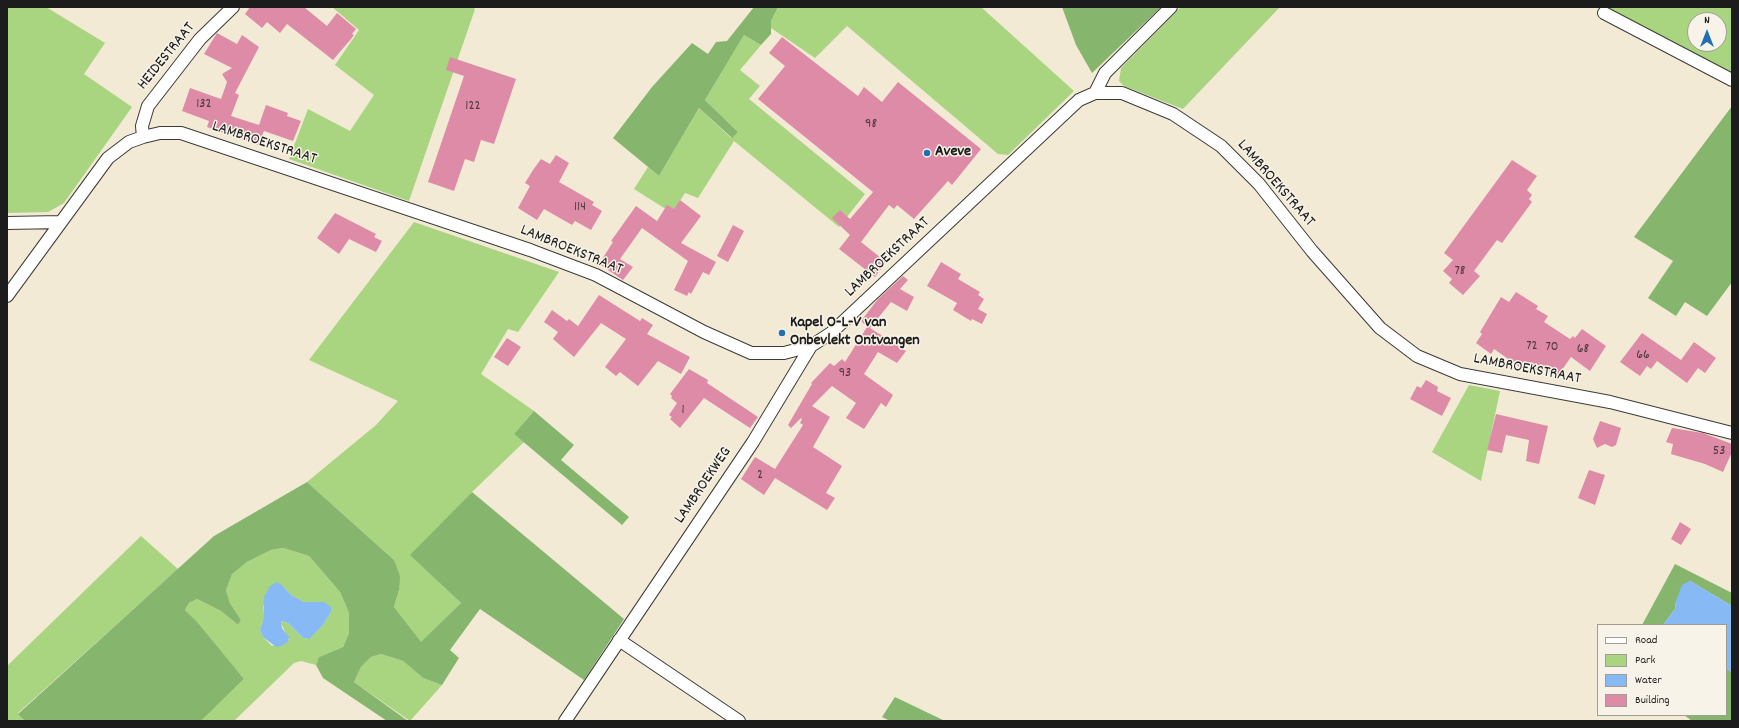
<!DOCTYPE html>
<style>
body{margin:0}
#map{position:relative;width:1739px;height:728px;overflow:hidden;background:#f2ead5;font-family:Dekko,sans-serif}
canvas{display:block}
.frame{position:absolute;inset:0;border:8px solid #1c1c1c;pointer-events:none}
.legend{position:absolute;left:1597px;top:624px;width:130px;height:92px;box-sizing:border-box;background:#f7f3e8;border:1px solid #9f9d96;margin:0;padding:5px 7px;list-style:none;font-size:12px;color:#1c1c1c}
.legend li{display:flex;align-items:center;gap:8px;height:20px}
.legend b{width:20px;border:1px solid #9f9d96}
.north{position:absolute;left:1687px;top:12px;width:40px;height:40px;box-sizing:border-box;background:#f7f3e8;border:1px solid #9f9d96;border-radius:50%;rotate:0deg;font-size:11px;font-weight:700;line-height:16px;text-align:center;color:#1c1c1c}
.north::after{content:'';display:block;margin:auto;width:14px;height:18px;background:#1f6fb2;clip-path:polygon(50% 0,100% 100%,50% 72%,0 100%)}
</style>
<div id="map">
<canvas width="1739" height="728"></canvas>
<div class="frame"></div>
<ul class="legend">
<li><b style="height:5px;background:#fff"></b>Road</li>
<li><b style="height:11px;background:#a9d480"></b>Park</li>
<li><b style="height:11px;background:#87baf5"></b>Water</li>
<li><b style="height:11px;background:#de8ba8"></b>Building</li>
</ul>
<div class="north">N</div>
</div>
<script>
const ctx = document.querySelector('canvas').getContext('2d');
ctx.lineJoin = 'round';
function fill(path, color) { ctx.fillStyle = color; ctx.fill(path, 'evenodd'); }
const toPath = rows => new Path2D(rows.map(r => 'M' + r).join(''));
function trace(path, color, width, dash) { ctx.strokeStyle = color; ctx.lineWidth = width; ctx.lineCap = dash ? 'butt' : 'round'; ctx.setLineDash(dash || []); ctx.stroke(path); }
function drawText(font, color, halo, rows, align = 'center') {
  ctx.font = font + ' Dekko,sans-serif'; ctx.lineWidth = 3; ctx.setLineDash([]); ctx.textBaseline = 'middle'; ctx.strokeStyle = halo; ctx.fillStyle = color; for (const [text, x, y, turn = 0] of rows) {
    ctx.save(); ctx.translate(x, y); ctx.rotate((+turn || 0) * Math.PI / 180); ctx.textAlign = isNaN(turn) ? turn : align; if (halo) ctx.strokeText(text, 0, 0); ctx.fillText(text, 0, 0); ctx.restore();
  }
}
const green = toPath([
 [7,7,46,7,105,43,84,74,132,107,64,203,48,212,7,213],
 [332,7,473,7,475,9,409,201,289,159,308,109,350,131,374,95,335,65,359,30],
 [778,7,981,7,1074,91,1008,155,998,154,847,26,815,58,771,28,771,21],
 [1181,7,1280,7,1183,109,1124,86,1119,81,1121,68],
 [1608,7,1732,7,1732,73,1628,20],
 [1695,20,1719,20,1719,44,1695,44],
 [744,35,761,45,740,70,760,86,749,99,865,194,839,227,734,141,698,198,685,193,672,213,634,189,648,167,659,176,699,108,731,138,738,132,705,100],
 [414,222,559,272,518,332,508,329,481,374,534,411,514,434,524,442,472,492,411,555,461,603,421,643,394,607,399,590,394,560,307,482,376,425,398,401,309,360],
 [1469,385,1500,391,1481,481,1432,452],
 [141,536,178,569,18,713,25,721,7,721,7,666],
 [283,548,309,556,340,592,349,613,349,633,343,647,319,657,316,665,301,661,294,663,234,721,201,721,244,679,185,610,189,603,197,599,221,611,238,625,241,620,230,603,226,590,232,573,247,562,271,550],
 [283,586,291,595,304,602,324,602,331,612,323,625,308,639,303,638,288,623,280,621,289,640,272,646,263,637,260,630,263,621,263,606],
 [381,654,403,661,423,678,442,685,410,721,354,682,361,667,371,657]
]);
const forest = toPath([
 [754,7,778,7,771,21,771,34,761,45,744,35,705,100,738,132,732,138,699,108,659,176,613,138,652,87,692,43,708,54,716,42,727,41],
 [1062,7,1085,8,1161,7,1092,73,1076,45],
 [1732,106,1732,282,1707,316,1685,302,1676,316,1648,298,1673,261,1634,237],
 [534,411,574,445,561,460,629,517,622,525,514,434],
 [307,482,394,560,400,576,399,590,394,607,421,642,461,603,410,555,472,492,624,619,584,680,480,609,450,650,459,658,442,685,423,678,403,661,381,654,371,657,361,667,354,682,408,721,387,721,323,678,316,665,319,657,343,647,349,633,349,613,340,592,309,556,283,548,271,550,247,562,232,574,226,590,230,603,241,620,238,625,221,611,197,599,189,603,185,610,197,622,244,679,201,721,25,721,18,714,214,536],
 [1675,564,1732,593,1732,606,1690,581,1676,601,1675,609,1663,625,1642,625],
 [1726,668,1732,673,1732,721,1692,721,1684,715,1726,715],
 [895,697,945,721,890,721,882,717]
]);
const water = toPath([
 [1690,581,1732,606,1732,673,1726,668,1726,625,1663,625,1675,609,1676,601,1682,585],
 [277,582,283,586,291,595,304,602,324,602,331,607,331,612,323,625,309,639,303,638,288,623,281,621,282,628,289,637,288,642,281,646,276,647,263,637,260,630,263,621,264,597,270,586]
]);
const building = toPath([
 [250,7,304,7,327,26,337,13,356,29,352,34,354,35,351,39,333,60,287,24,280,33,267,22,262,28,245,14],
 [217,33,237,44,242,35,259,47,235,93,239,95,231,116,259,125,266,105,288,113,287,116,301,121,293,141,264,131,258,145,207,127,209,121,182,111,190,88,221,99,227,82,222,74,232,68,204,54],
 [782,37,858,96,864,87,882,102,898,82,981,149,952,185,948,181,914,219,897,205,894,209,889,205,861,242,886,262,875,277,839,249,850,235,832,218,840,210,850,219,873,192,758,99,785,66,769,53],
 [450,57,516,79,494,144,481,140,474,162,465,159,454,191,428,182,464,76,446,70],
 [556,155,569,163,559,182,594,202,592,205,602,211,591,230,575,221,572,225,544,209,537,220,518,208,530,186,525,183,533,170,541,159,550,164],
 [1512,160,1537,176,1527,190,1532,195,1529,199,1532,202,1502,243,1497,240,1474,271,1480,276,1463,295,1449,283,1452,279,1443,271,1453,260,1444,253],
 [680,200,701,216,681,243,716,262,709,275,703,272,691,294,689,292,687,296,674,290,688,261,642,228,620,259,633,267,623,280,599,264,613,242,611,241,636,206,657,221,667,205,674,209],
 [335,213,376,234,374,237,382,241,376,252,349,239,339,254,317,238],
 [733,225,744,231,728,262,717,256],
 [941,262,961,274,958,279,980,292,978,295,984,299,978,309,987,314,982,324,972,319,971,321,953,310,957,303,927,286],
 [903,276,908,280,900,289,914,297,907,311,891,302,870,328,906,351,897,363,878,352,864,374,893,395,886,407,881,403,864,429,846,418,856,403,832,386,812,406,830,417,813,447,842,466,826,493,835,498,827,510,775,478,764,495,741,479,755,457,775,469,803,425,800,423,802,419,801,418,791,428,788,425,812,384,811,383,830,363,834,366,842,359,845,362,867,327,861,321,878,299],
 [1516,292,1538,306,1536,309,1548,316,1544,322,1570,339,1573,336,1575,338,1582,329,1606,346,1590,371,1571,357,1557,377,1545,368,1541,374,1528,365,1524,370,1494,349,1491,354,1476,343,1482,334,1480,332,1501,297,1509,302],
 [599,295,640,321,642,318,653,325,647,334,690,357,681,374,658,361,638,386,620,372,616,376,605,367,626,339,601,323,574,357,553,339,558,332,544,322,552,310,567,321,569,319,578,326],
 [1642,333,1681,360,1694,342,1716,358,1705,373,1698,368,1687,383,1657,361,1651,369,1647,366,1640,376,1620,362],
 [507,338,521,347,508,366,494,357],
 [689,369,708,380,707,383,758,417,750,428,704,398,680,428,670,419,672,417,669,415,677,403,671,398,672,396,670,394],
 [1426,380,1438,387,1437,391,1451,398,1442,416,1410,399,1417,386,1421,388],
 [1496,414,1548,426,1539,464,1526,461,1529,440,1506,435,1502,453,1487,450],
 [1600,421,1621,428,1616,445,1612,447,1605,444,1597,448,1593,439],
 [1672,428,1703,433,1732,444,1732,452,1723,472,1705,464,1671,454,1673,444,1666,442],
 [1589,470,1605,475,1595,505,1578,498],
 [1680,522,1691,529,1681,545,1671,539]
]);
const street = toPath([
 [1604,13,1732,80],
 [1095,93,1105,73,1171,7],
 [143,137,142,126,148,106,200,39,233,7],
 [7,223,61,222],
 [7,296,108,158,129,142,143,137,160,133,181,133,530,250,596,275,704,332,751,353,784,353,811,346,831,333,1079,100,1095,93,1122,93,1173,114,1221,146,1259,184,1312,251,1380,328,1417,356,1460,374,1610,402,1732,433],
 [619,640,739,721],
 [565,721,753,442,811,346]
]);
const markers = [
 [927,153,4,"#1f6fb2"],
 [782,333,4,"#1f6fb2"]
];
const numberNames = [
 ["132",204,105],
 ["122",473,107],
 ["98",871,125],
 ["114",580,208],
 ["78",1460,272],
 ["72",1532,347],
 ["70",1552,348],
 ["68",1583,350],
 ["66",1643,356],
 ["93",845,374],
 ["1",683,411],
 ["53",1719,452],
 ["2",760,476]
];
const streetNames = [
 ["HEIDESTRAAT",167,57,-51],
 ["LAMBROEKSTRAAT",264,144,18],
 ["LAMBROEKSTRAAT",1275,184,49],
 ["LAMBROEKSTRAAT",571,251,22],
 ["LAMBROEKSTRAAT",888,258,-43],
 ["LAMBROEKSTRAAT",1527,370,11],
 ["LAMBROEKWEG",704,486,-56]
];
const poiNames = [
 ["Aveve",935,153],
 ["Kapel O-L-V van",790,324],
 ["Onbevlekt Ontvangen",790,342]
];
fill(green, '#a9d480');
fill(forest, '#86b66e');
fill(water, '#87baf5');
fill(building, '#de8ba8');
trace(street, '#3c3b38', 14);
trace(street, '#fff', 12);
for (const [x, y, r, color] of markers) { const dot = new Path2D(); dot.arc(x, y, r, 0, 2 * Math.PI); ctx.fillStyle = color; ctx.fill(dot); trace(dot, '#f7f3e8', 1.5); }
drawText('14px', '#4c383f', null, numberNames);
drawText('16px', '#1c1c1c', '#f7f3e8', streetNames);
drawText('bold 16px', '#1c1c1c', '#f7f3e8', poiNames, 'left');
</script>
